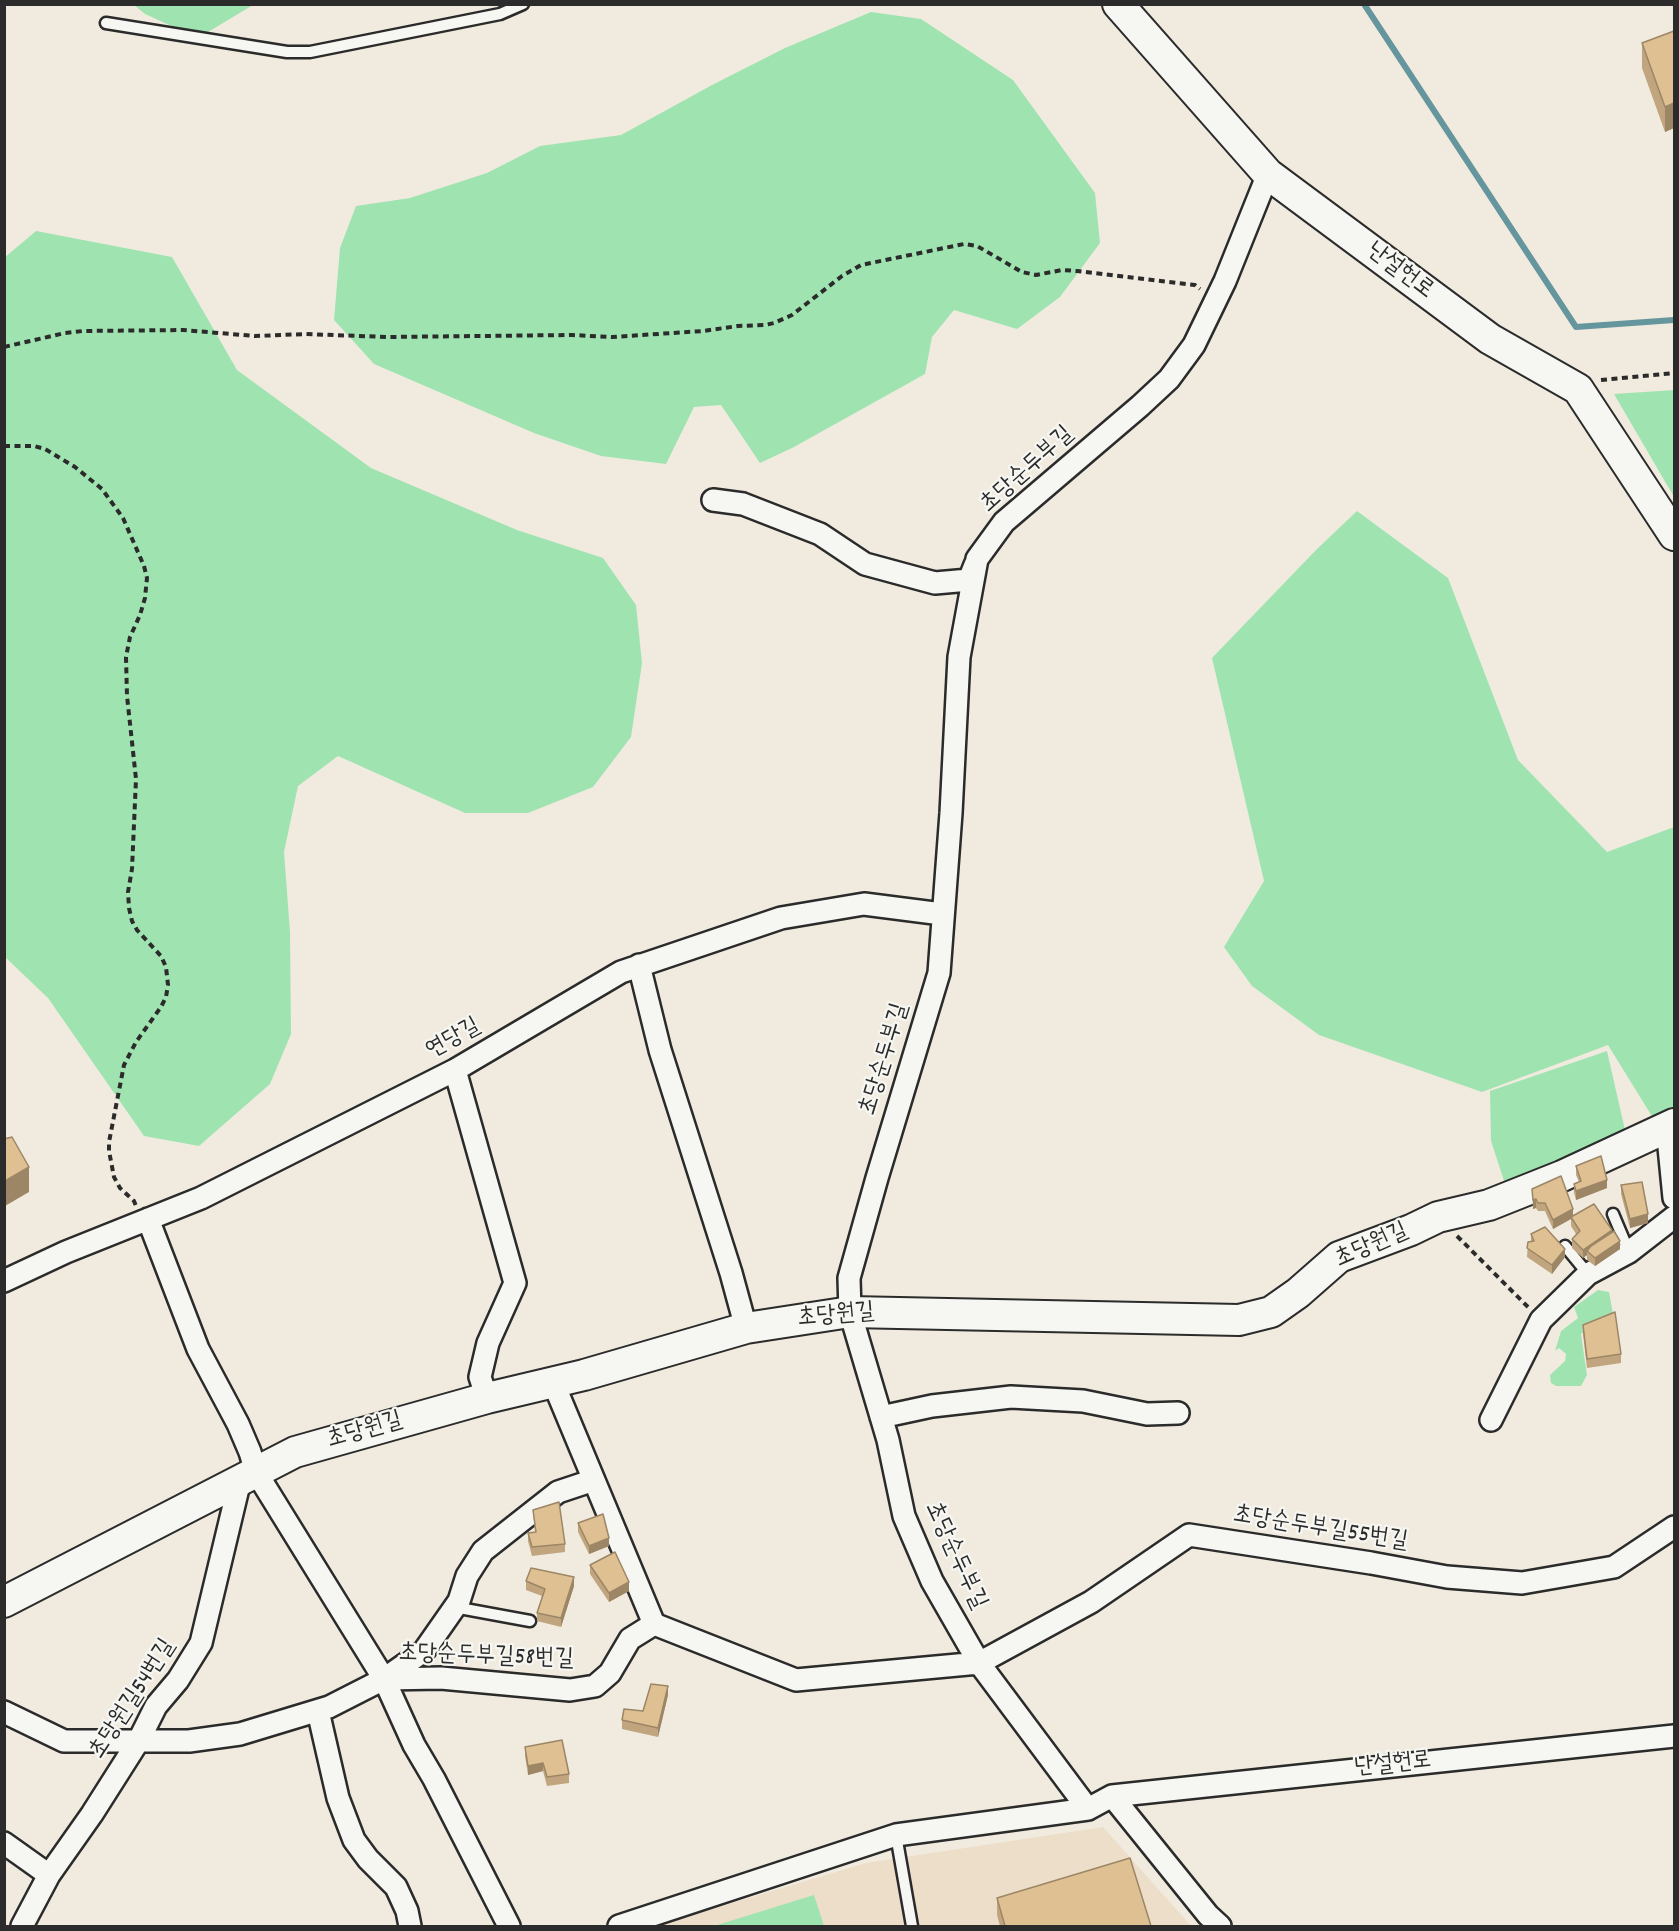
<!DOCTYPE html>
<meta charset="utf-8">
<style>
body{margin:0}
#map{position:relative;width:1679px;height:1931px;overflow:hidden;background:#f1ebdf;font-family:Dekko,sans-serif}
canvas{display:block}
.frame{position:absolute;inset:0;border:6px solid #2b2b2b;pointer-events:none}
</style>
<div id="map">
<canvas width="1679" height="1931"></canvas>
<div class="frame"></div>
</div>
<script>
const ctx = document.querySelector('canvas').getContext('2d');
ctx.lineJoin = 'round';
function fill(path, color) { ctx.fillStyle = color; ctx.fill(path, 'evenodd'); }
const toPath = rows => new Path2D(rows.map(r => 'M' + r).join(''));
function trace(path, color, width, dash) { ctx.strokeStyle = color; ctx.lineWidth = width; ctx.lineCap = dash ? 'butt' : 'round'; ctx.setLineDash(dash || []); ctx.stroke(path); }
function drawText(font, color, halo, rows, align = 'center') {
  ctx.font = font + ' Dekko,"Poor Story",sans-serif'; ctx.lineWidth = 4.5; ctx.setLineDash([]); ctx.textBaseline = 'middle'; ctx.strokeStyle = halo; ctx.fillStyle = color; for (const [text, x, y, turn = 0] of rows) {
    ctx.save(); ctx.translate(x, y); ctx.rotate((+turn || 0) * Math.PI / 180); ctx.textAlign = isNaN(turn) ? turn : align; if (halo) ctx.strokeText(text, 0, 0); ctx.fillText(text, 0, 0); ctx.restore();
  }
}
const built = toPath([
 [1103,1827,1191,1926,655,1926,866,1863]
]);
const green = toPath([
 [134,5,253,5,198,38,145,14],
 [871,12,921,19,1013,80,1095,193,1100,243,1060,297,1017,329,954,310,932,337,925,374,794,447,760,463,721,405,694,407,666,464,601,456,534,433,374,364,334,320,340,248,356,206,410,198,487,173,540,146,621,135,712,85,785,48],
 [36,231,172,257,237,370,371,468,517,530,603,558,636,605,642,663,631,737,593,787,528,813,465,813,338,756,298,786,284,852,290,932,291,1034,270,1084,199,1146,144,1136,48,998,5,957,4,258],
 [1674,390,1674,497,1614,394],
 [1357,511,1448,578,1518,760,1607,852,1674,827,1674,1152,1608,1045,1482,1092,1319,1035,1252,986,1224,947,1264,881,1212,658,1316,550],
 [1607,1051,1625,1130,1507,1190,1491,1141,1490,1091],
 [1598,1290,1609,1292,1613,1314,1581,1334,1587,1375,1581,1386,1556,1386,1551,1383,1550,1375,1565,1361,1566,1354,1559,1348,1555,1351,1561,1331,1578,1318,1574,1307],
 [814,1895,824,1926,714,1926]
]);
const stream = toPath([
 [1364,4,1576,327,1674,320]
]);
const path = toPath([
 [4,347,65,333,83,331,183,330,255,336,306,334,387,337,572,335,612,337,703,331,738,326,765,325,774,323,792,315,842,276,861,265,964,244,977,246,1022,272,1036,275,1062,270,1077,271,1195,285,1200,289],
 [1601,380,1674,373],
 [4,446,34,446,45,449,75,467,102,489,123,518,144,566,147,578,145,598,140,615,130,637,126,657,127,696,136,779,132,869,128,892,129,908,132,921,137,930,161,956,166,967,168,985,166,997,161,1007,136,1042,124,1065,109,1142,109,1151,114,1177,120,1188,134,1201,136,1206],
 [1457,1236,1528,1307]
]);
const lane = toPath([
 [106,23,287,52,310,52,500,14,523,4],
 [1613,1214,1629,1252],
 [1565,1246,1588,1274],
 [454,1607,530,1621],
 [896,1835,912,1926]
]);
const street = toPath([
 [713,500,743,504,820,534,865,564,935,583,969,580,975,565],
 [639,965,660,1050,731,1273,746,1328],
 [455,1070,515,1283,488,1343,480,1377,487,1398],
 [1667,1127,1674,1198],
 [148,1219,198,1349,238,1424,250,1452,256,1472,384,1679,414,1745,434,1779,509,1926],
 [4,1281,66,1252,201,1198,455,1070,621,972,781,918,864,904,942,914],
 [553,1382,654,1624],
 [881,1417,932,1406,1011,1397,1083,1401,1147,1414,1178,1413],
 [1491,1420,1541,1320,1588,1274,1629,1252,1674,1217],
 [384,1679,424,1651,459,1601,467,1576,483,1551,558,1492,594,1480],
 [318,1711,338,1798,354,1840,368,1859,396,1887,407,1911,410,1926],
 [4,1712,64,1741,189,1741,240,1734,329,1707,384,1679,441,1678,570,1690,595,1686,610,1673,630,1639,654,1624,796,1680,979,1663,1091,1602,1189,1535,1371,1563,1447,1577,1522,1583,1614,1567,1674,1527],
 [1112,1796,1674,1736],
 [4,1843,49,1875],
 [22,1926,49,1875,92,1814,139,1740,156,1706,178,1680,201,1643,240,1480],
 [619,1926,896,1835,1088,1809],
 [1220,1926,1208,1915,1112,1796,1088,1809,979,1663,932,1581,904,1516,888,1440,850,1312,849,1278,877,1178,939,973,951,813,959,657,977,559,1004,522,1140,406,1169,379,1194,345,1225,281,1268,174]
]);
const secondary = toPath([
 [1118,4,1268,174,1490,339,1578,389,1674,535],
 [4,1602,295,1452,487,1398,584,1375,746,1328,850,1312,1239,1320,1271,1312,1298,1293,1339,1257,1411,1230,1438,1217,1489,1205,1562,1176,1674,1124]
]);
const wall = toPath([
 [1674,31,1674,128,1665,132,1642,68,1642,43],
 [1576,1166,1607,1188,1576,1200,1574,1193,1574,1184,1579,1182,1576,1175],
 [1621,1185,1648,1223,1630,1228,1621,1194],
 [1532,1189,1573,1217,1612,1233,1620,1249,1595,1266,1587,1260,1587,1255,1583,1258,1572,1248,1572,1239,1576,1234,1571,1226,1571,1218,1553,1229,1545,1211,1538,1211,1536,1208,1533,1209],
 [1531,1234,1565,1257,1552,1274,1527,1257,1528,1242,1531,1242],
 [1583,1325,1621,1354,1621,1363,1587,1368,1583,1334],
 [533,1510,565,1544,565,1552,532,1556,528,1541,528,1533,535,1532],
 [578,1523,609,1546,589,1554,578,1532],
 [590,1565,629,1591,609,1602,590,1574],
 [526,1581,574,1586,561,1627,537,1621,537,1613,542,1596,526,1590],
 [668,1695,658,1737,622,1729,622,1720,643,1711],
 [525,1747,569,1774,569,1783,547,1786,543,1771,528,1775,525,1756],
 [997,1898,1151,1926,1000,1926,997,1915]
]);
const shadedWall = toPath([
 [1674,103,1674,128,1665,132,1665,107],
 [29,1167,29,1192,5,1206,5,1181],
 [1607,1180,1607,1188,1576,1200,1576,1191],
 [1536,1199,1536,1208,1533,1209,1533,1200],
 [1573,1209,1573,1218,1553,1229,1553,1220],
 [1648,1214,1648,1223,1630,1228,1630,1219],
 [1612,1230,1612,1238,1587,1251,1587,1255,1583,1258,1583,1250],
 [1620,1241,1620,1249,1595,1266,1595,1258],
 [1565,1249,1565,1257,1552,1274,1552,1265],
 [609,1538,609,1546,589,1554,589,1546],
 [574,1577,574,1586,561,1627,561,1618],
 [629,1582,629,1591,609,1602,609,1593],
 [668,1686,668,1695,658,1737,658,1728],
 [543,1763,543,1771,528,1775,528,1766]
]);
const building = toPath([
 [1674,31,1674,103,1665,107,1642,43,1674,31],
 [12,1137,29,1167,5,1181,4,1139,12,1137],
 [1601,1156,1607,1180,1576,1191,1574,1184,1581,1181,1576,1166,1601,1156],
 [1561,1176,1573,1209,1553,1220,1545,1203,1538,1203,1536,1199,1533,1200,1532,1189,1561,1176],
 [1642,1182,1648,1214,1630,1219,1621,1185,1642,1182],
 [1594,1204,1612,1230,1583,1250,1572,1239,1580,1231,1571,1217,1594,1204],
 [1545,1227,1565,1249,1552,1265,1527,1248,1528,1242,1534,1241,1531,1234,1545,1227],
 [1614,1231,1620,1241,1595,1258,1587,1251,1591,1246,1614,1231],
 [1615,1312,1621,1354,1587,1359,1583,1325,1615,1312],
 [559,1502,565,1544,532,1547,528,1533,536,1532,533,1510,559,1502],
 [603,1514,609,1538,589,1546,578,1523,603,1514],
 [615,1552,629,1582,609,1593,590,1565,615,1552],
 [531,1568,574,1577,561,1618,537,1613,545,1589,526,1581,531,1568],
 [651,1684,668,1686,658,1728,622,1720,624,1709,643,1711,651,1684],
 [562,1740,569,1774,547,1777,543,1763,528,1766,525,1747,562,1740],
 [1130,1858,1151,1926,1005,1926,997,1898,1130,1858]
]);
const streetNames = [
 ["난설헌로",1399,272,37],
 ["초당순두부길",1028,471,-42],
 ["연당길",454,1040,-29],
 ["초당순두부길",886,1060,-73],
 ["초당원길",1372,1247,-24],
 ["초당원길",836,1317,-5],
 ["초당원길",365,1432,-16],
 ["초당순두부길55번길",1320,1530,9],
 ["초당순두부길",954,1556,65],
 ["초당순두부길58번길",486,1658,2],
 ["초당원길54번길",134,1700,-57],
 ["난설헌로",1393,1766,-6]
];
fill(built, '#ecdec8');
fill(green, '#9fe4b0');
trace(stream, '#65959d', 6);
trace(lane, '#2b2b2b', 15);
trace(street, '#2b2b2b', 26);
trace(secondary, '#2b2b2b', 34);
trace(path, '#2b2b2b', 4, [6, 4.5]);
trace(lane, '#f6f6f2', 10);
trace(street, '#f6f6f2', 21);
trace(secondary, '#f6f6f2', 30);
fill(wall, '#c0a57e');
fill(shadedWall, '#9c8666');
fill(building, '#dfc092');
trace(building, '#9c8666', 1.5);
drawText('24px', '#2b2b2b', '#f6f6f2', streetNames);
</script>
